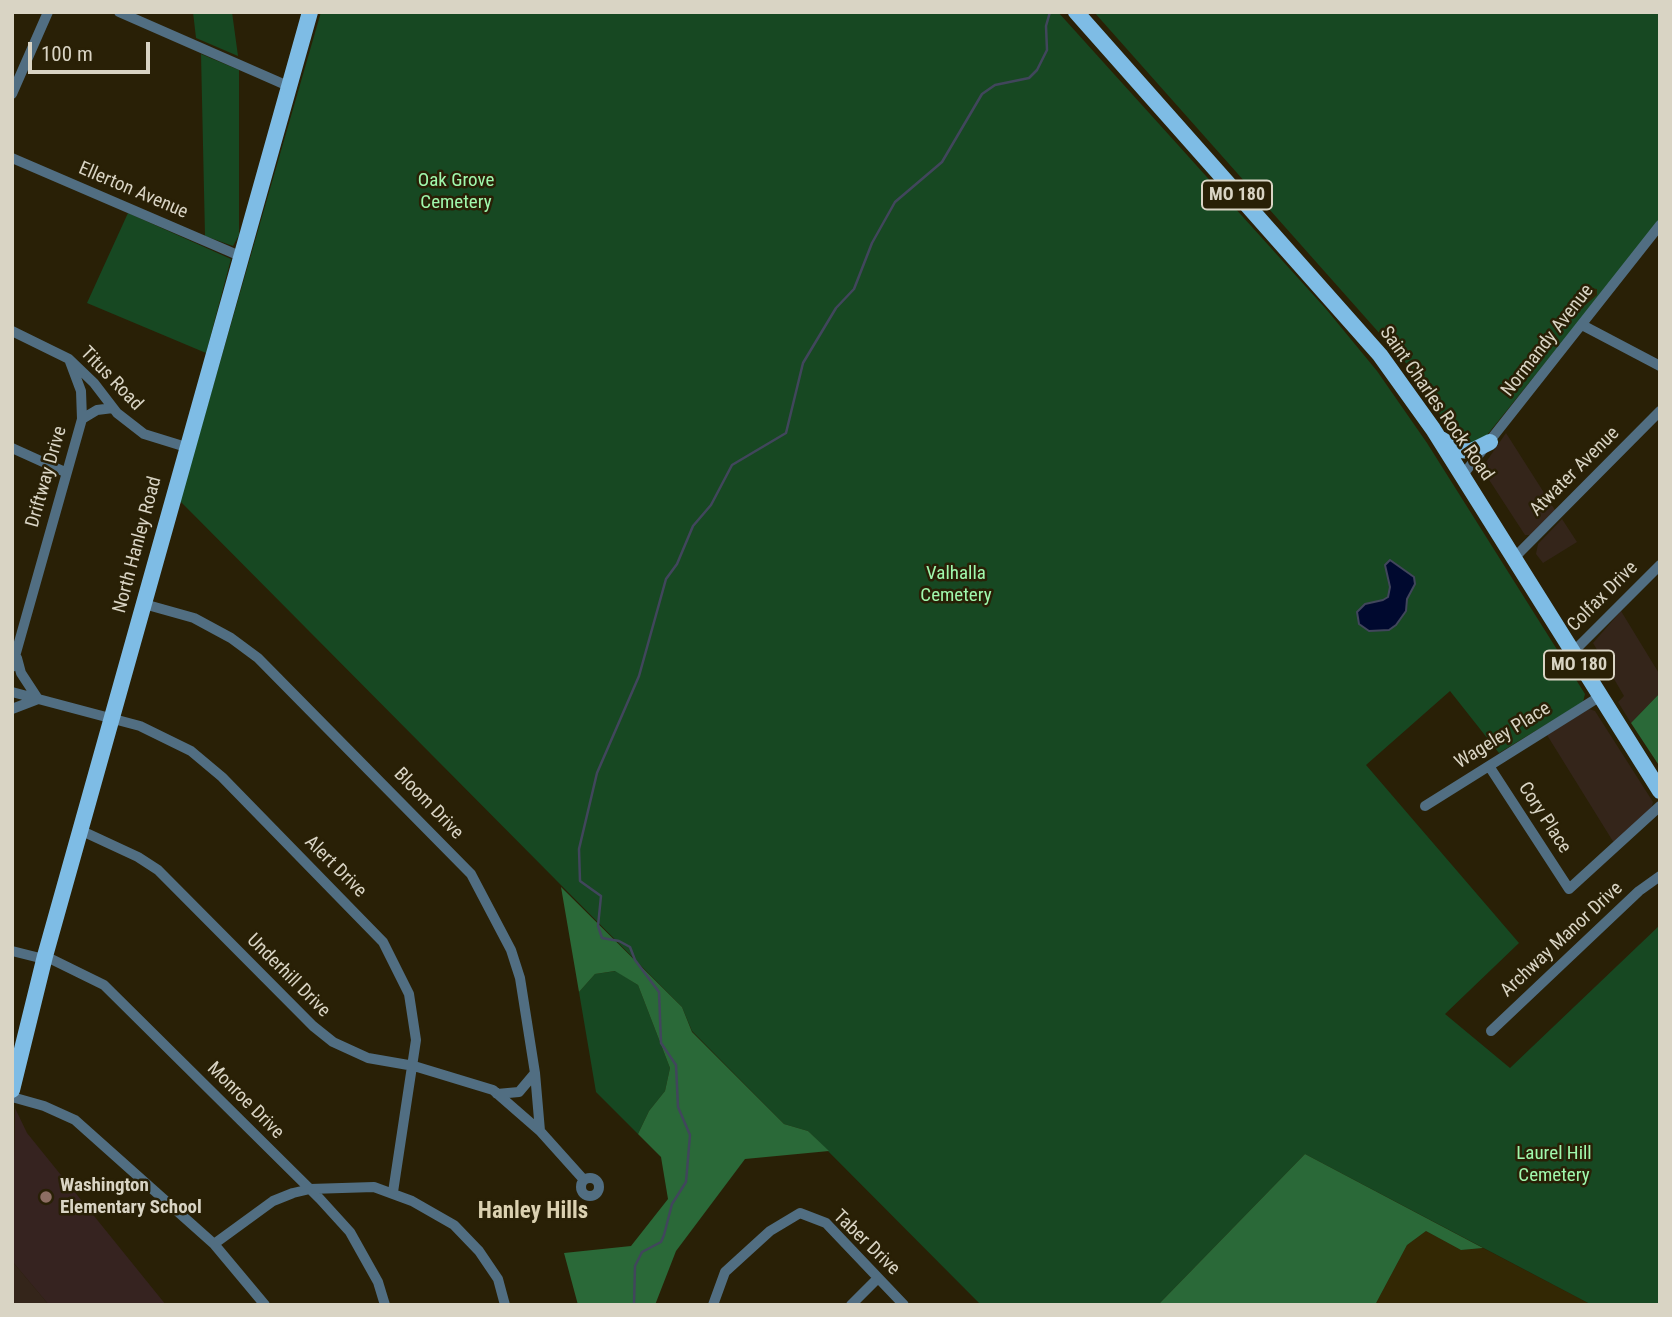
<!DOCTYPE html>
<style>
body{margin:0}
#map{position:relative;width:1672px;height:1317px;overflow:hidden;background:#292006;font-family:"Roboto Condensed",sans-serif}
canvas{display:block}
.frame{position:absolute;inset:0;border:14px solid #d9d4c4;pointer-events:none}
.scale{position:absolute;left:28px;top:42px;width:122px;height:32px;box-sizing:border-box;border:4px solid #d9d4c4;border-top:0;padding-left:9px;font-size:21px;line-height:24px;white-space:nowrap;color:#d9d4c4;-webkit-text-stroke:5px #292006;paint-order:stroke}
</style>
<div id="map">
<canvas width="1672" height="1317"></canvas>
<div class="frame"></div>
<div class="scale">100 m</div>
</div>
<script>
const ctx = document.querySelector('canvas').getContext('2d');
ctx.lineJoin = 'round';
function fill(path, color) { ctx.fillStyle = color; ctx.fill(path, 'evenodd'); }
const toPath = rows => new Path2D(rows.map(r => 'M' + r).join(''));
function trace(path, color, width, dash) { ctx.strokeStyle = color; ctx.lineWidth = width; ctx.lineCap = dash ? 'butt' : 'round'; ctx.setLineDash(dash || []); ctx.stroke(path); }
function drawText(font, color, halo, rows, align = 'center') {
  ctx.font = font + ' "Roboto Condensed",sans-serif'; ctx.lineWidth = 5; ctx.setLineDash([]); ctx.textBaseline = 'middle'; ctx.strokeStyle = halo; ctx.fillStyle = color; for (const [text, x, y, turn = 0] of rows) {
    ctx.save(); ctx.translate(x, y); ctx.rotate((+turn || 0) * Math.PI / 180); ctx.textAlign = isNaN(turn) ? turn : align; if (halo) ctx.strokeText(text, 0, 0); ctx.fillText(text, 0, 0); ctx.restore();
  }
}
const commercial = toPath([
 [1506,433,1555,510,1531,535,1525,535,1484,472,1486,462],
 [1562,519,1577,542,1543,563,1536,554,1538,544],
 [1621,611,1660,675,1660,693,1631,723,1618,702,1624,696,1593,643],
 [1589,709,1595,711,1653,802,1651,810,1614,843,1547,735],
 [12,1261,49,1305,12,1305]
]);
const built = toPath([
 [1426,1231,1461,1250,1483,1248,1592,1305,1375,1305,1407,1245]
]);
const education = toPath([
 [15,1108,27,1133,166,1305,49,1305,12,1261]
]);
const green = toPath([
 [193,12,232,12,238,56,196,38],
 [321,12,1058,12,1326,309,1377,371,1427,443,1585,694,1583,702,1499,753,1450,691,1366,765,1519,943,1445,1014,1510,1068,1660,925,1660,1305,1592,1305,1305,1154,1158,1305,981,1305,808,1131,784,1124,692,1031,682,1007,180,501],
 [1094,12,1660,12,1660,220,1483,440,1477,445,1457,442,1413,371],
 [201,54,239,70,239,235,233,246,205,236],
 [128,213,231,259,206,353,87,303],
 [616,971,638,985,670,1068,665,1091,649,1111,638,1134,596,1092,579,992,595,974]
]);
const forest = toPath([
 [1660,693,1660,767,1631,723],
 [561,887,682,1007,692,1032,784,1124,808,1131,829,1151,745,1159,676,1251,655,1305,578,1305,564,1253,631,1246,668,1199,661,1157,638,1134,649,1111,665,1091,670,1068,638,985,615,971,595,974,579,992],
 [1305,1154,1483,1248,1461,1250,1426,1231,1407,1245,1375,1305,1158,1305]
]);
const sand = toPath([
 [1590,288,1597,289,1597,295,1583,307,1579,306,1577,298]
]);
const water = toPath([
 [1390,560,1414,577,1415,584,1407,599,1406,611,1396,625,1389,630,1369,631,1359,624,1357,612,1365,604,1383,600,1388,597,1390,587,1385,565,1390,560]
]);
const stream = toPath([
 [634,1305,635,1266,642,1252,661,1242,664,1235,672,1204,686,1182,690,1135,678,1107,676,1065,661,1043,659,992,635,960,630,947,619,941,602,938,598,926,601,896,580,881,579,849,597,773,639,676,666,579,677,564,693,526,711,505,732,465,786,433,803,363,836,308,854,289,872,243,895,202,942,162,982,94,995,85,1029,78,1037,70,1047,50,1046,26,1050,12]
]);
const minor = toPath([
 [119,12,288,86],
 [12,94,48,12],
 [12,158,240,256],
 [1584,326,1660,366],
 [12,331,69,359,94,383,117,413,144,434,186,447],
 [82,419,97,410,113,408],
 [12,448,65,472],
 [1462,476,1660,225],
 [1514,558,1660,411],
 [144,604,194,618,231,638,258,658,471,874,511,950,520,978,535,1073,540,1131],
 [1572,653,1660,565],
 [12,667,82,419,81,391,69,359],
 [12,692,140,726,191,751,222,777,383,942,409,994,416,1040,393,1192],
 [12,709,38,699,21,673,17,658],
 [1489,766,1569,889,1660,806],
 [1425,806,1599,697],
 [82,831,138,857,158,870,313,1026,333,1042,368,1058,414,1066,493,1090,540,1131,584,1180],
 [12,951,44,959],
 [45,956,104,985,320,1199,350,1232,378,1282,385,1305],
 [1491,1031,1639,891,1660,876],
 [497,1094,519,1092,535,1073],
 [12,1097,44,1106,75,1120,214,1244,265,1305],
 '581 1187a9 9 0 1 1 18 0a9 9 0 1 1-18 0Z',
 [214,1244,273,1201,293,1193,310,1189,374,1187,412,1201,454,1225,479,1251,498,1279,505,1305],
 [713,1305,725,1272,770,1231,800,1213,826,1223,904,1305],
 [851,1305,878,1278]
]);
const primary = toPath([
 [1076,12,1380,355,1433,429,1660,791],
 [1441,439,1459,450,1472,451,1490,442],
 [12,1090,45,956,310,12]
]);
const markers = [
 [46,1197,7,"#8d6e63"]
];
const shields = [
 [1237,195,70],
 [1579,665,70]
];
const shieldNames = [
 ["MO 180",1237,195],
 ["MO 180",1579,665]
];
const parkNames = [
 ["Oak Grove",456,181],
 ["Cemetery",456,203],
 ["Valhalla",956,574],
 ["Cemetery",956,596],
 ["Laurel Hill",1554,1154],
 ["Cemetery",1554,1176]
];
const streetNames = [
 ["Ellerton Avenue",133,191,23],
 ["Normandy Avenue",1548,341,-52],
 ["Titus Road",111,379,46],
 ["Saint Charles Rock Road",1436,404,55],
 ["Atwater Avenue",1575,472,-45],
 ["Driftway Drive",47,477,-74],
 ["North Hanley Road",138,545,-75],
 ["Colfax Drive",1603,597,-45],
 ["Wageley Place",1503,736,-32],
 ["Bloom Drive",428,804,46],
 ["Cory Place",1544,818,57],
 ["Alert Drive",335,867,45],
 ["Archway Manor Drive",1562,940,-43],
 ["Underhill Drive",288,976,45],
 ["Monroe Drive",245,1101,45],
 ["Taber Drive",866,1243,44]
];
const poiNames = [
 ["Washington",60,1186],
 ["Elementary School",60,1208]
];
const quarterNames = [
 ["Hanley Hills",533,1212]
];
fill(commercial, '#34251a');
fill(built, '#332804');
fill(education, '#362320');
fill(green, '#174822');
fill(forest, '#2a6938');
fill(sand, '#302807');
fill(water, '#00092f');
trace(water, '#41465c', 2);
trace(stream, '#41465c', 2.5);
trace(minor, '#516e82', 10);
trace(primary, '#7ebce5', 16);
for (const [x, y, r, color] of markers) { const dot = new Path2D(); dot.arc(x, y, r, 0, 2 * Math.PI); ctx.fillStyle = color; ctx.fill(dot); trace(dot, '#292006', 2.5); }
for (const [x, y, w] of shields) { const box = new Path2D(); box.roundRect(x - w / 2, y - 14.5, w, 29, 5); ctx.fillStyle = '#292006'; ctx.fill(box); trace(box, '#d9d4c4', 2); }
drawText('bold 18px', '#d9d4c4', null, shieldNames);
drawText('19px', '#a0f8ad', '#292006', parkNames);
drawText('19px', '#d9d4c4', '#292006', streetNames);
drawText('bold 19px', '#d9d4c4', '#292006', poiNames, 'left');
drawText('bold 23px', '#dbd1b1', '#292006', quarterNames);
</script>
